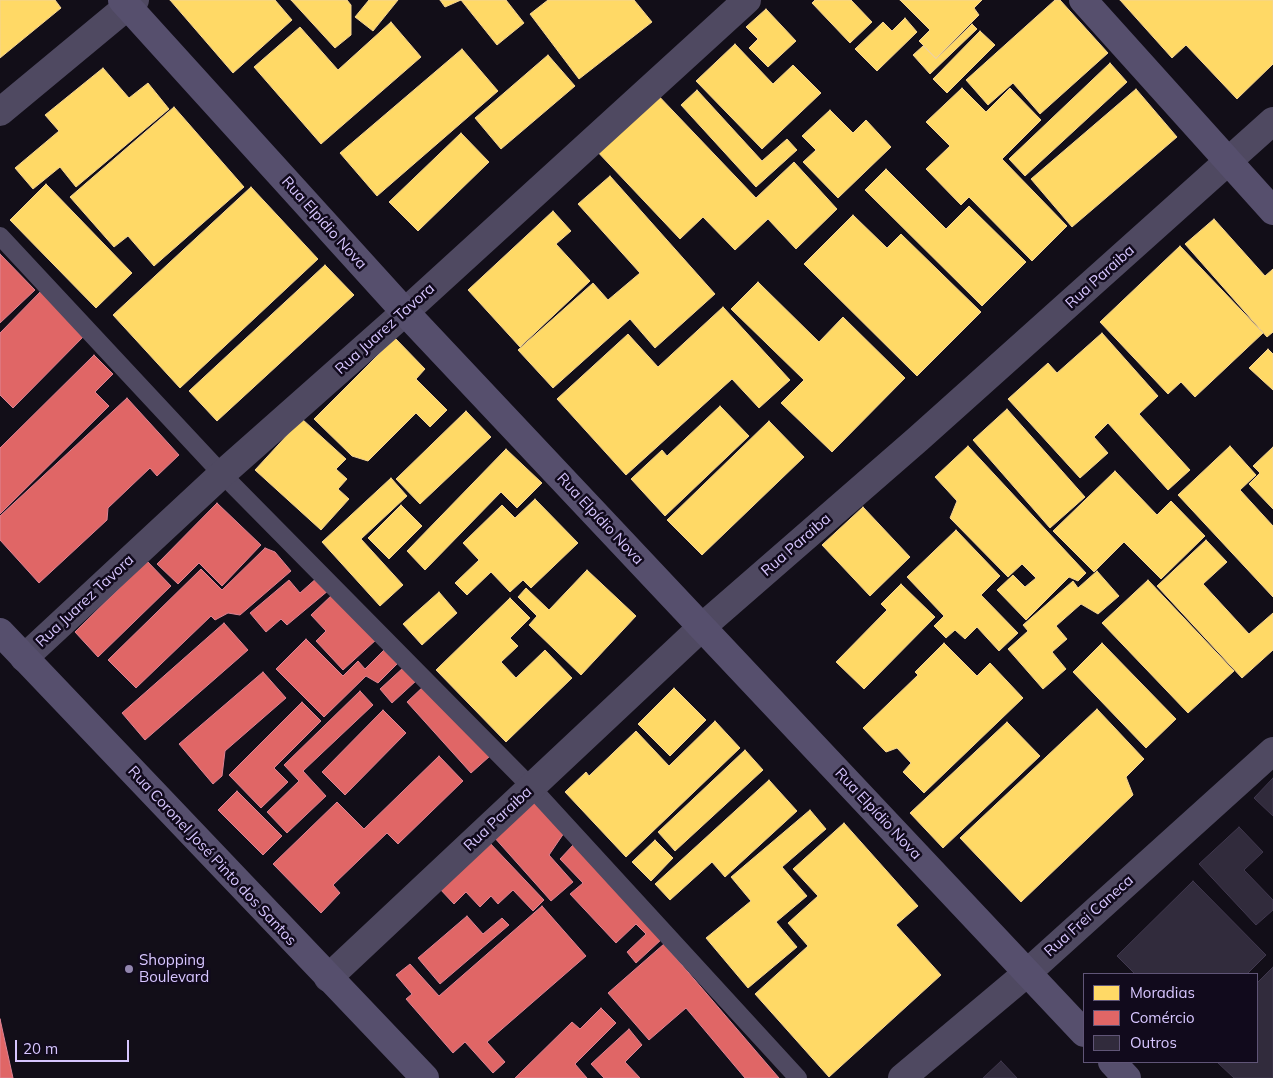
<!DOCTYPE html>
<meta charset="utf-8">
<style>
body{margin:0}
#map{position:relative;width:1273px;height:1078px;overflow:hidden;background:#120e18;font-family:Mulish,sans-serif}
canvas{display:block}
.legend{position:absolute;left:1083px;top:973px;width:175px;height:90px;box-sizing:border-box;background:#110a1c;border:1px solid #605577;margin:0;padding:6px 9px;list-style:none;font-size:15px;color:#d7c6ff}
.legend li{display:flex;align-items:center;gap:10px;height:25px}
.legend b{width:25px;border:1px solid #605577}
.scale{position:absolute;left:15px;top:1040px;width:114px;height:22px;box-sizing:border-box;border:2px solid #d7c6ff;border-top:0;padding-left:6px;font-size:15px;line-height:18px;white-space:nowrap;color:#d7c6ff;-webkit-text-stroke:4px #110a1c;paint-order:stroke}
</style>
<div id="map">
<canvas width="1273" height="1078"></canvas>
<ul class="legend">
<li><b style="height:14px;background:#ffd966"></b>Moradias</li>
<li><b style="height:14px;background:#e06666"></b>Comércio</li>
<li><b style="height:14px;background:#312b3c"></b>Outros</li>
</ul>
<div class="scale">20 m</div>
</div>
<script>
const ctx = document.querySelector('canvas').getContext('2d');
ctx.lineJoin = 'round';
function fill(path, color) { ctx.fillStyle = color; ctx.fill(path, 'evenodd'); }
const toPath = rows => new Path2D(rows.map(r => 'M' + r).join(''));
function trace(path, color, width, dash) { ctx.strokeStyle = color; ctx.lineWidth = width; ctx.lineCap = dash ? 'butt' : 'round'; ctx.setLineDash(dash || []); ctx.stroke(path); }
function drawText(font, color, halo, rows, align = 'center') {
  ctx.font = font + ' Mulish,sans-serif'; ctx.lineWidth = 5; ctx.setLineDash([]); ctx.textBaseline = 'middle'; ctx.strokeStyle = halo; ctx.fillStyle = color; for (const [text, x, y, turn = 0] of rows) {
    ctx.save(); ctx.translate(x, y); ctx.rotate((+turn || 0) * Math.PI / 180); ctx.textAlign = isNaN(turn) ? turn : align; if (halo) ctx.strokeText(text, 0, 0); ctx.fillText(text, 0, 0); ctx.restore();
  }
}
const homes = toPath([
 [0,0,55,0,61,8,0,58,0,0],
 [170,0,275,0,292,20,233,73,170,0],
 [291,0,347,0,351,5,351,35,335,48,291,0],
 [369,0,398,0,373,31,355,17,369,0],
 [440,0,506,0,524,23,497,45,461,0,445,7,440,0],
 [548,0,634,0,652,22,579,79,530,14,548,0],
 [815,0,851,0,872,22,850,43,812,3,815,0],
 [900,0,982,0,974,8,979,15,936,58,919,41,930,30,900,0],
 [1055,0,1060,0,1108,53,1040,114,1013,83,988,105,966,80,1055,0],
 [1120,0,1273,0,1273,64,1237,99,1186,45,1172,58,1120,0],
 [766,9,796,41,768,67,749,48,758,39,746,27,766,9],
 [905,18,917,32,877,71,855,49,883,22,892,31,905,18],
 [391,22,421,57,321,144,254,67,300,27,338,70,391,22],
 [972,24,977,29,930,74,913,55,923,46,936,59,972,24],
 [980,31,995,45,947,93,933,79,980,31],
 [735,44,773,84,793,65,821,93,762,149,696,81,735,44],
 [462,49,498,91,377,196,340,153,462,49],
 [548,55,575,86,501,149,475,118,548,55],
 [1110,63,1127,82,1025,176,1009,159,1110,63],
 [103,68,129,98,148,83,169,109,76,187,60,167,33,189,15,168,59,131,45,115,103,68],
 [962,88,986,112,1010,88,1041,120,1002,159,1067,226,1032,261,969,197,961,205,926,169,950,146,926,122,962,88],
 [1136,89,1177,137,1072,227,1031,179,1136,89],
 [653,90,756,198,794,162,837,209,796,249,768,219,735,250,703,217,680,239,593,147,653,90],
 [697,90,762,161,787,139,797,150,756,187,681,105,697,90],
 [174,107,244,187,154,266,128,236,114,247,70,197,174,107],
 [830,110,853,133,866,120,891,147,838,198,803,162,816,150,802,136,830,110],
 [461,133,489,162,418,231,389,202,461,133],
 [886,169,946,229,969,206,1026,262,982,306,865,190,886,169],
 [610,176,715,294,655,348,630,319,553,388,518,350,593,283,608,300,640,273,578,204,610,176],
 [46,184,132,273,96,308,10,220,46,184],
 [251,187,318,259,180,388,113,315,251,187],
 [553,211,571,231,556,244,590,281,520,347,468,290,553,211],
 [853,215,887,248,901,234,981,312,917,376,804,264,853,215],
 [1214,219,1265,276,1273,269,1273,332,1267,337,1185,244,1214,219],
 [1180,246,1263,333,1195,397,1181,382,1168,394,1100,322,1180,246],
 [325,265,354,295,217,421,189,391,325,265],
 [758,282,819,342,843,317,905,378,832,452,781,403,804,380,731,309,758,282],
 [723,307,790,380,759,408,732,379,626,475,557,399,628,334,658,367,723,307],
 [1102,333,1158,396,1139,414,1190,470,1168,490,1108,423,1094,437,1108,453,1080,478,1008,399,1048,363,1057,373,1102,333],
 [395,338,425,369,416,379,447,410,430,427,416,413,368,461,352,456,314,419,395,338],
 [1268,349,1273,354,1273,390,1249,368,1268,349],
 [720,406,749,436,665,516,631,479,662,450,667,456,720,406],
 [1007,409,1085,497,1050,528,973,440,1007,409],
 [466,411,491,437,420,504,396,479,466,411],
 [302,419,346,459,336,469,347,479,338,489,349,499,321,530,255,470,302,419],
 [769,421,804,457,702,555,667,520,769,421],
 [968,446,1086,573,1078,581,1069,577,1026,620,997,590,1013,575,1025,587,1036,578,1022,564,1008,577,950,518,957,501,935,477,968,446],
 [1230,446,1256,475,1240,490,1273,526,1273,597,1178,495,1230,446],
 [1273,447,1273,509,1249,484,1260,473,1253,466,1273,447],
 [506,449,542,483,517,508,501,492,425,570,407,551,506,449],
 [1115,471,1157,515,1171,501,1205,536,1161,579,1124,542,1094,572,1053,531,1115,471],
 [391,478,407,496,361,539,403,585,380,606,322,542,391,478],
 [535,499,578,543,531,588,523,580,510,592,491,572,467,595,455,583,479,560,463,543,502,505,515,518,535,499],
 [401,505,422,526,389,559,368,538,401,505],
 [863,507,910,557,870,596,822,545,863,507],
 [956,530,1000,576,981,595,1018,633,999,651,977,627,965,639,955,630,946,638,934,626,944,616,907,577,956,530],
 [1206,540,1227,562,1203,584,1249,634,1273,613,1273,650,1242,678,1157,586,1206,540],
 [587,570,636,616,581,675,529,625,537,616,518,597,526,588,549,610,587,570],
 [1097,571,1119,596,1098,614,1081,604,1056,626,1067,639,1052,652,1066,669,1043,689,1008,649,1028,631,1023,625,1073,581,1078,588,1097,571],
 [1148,580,1234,671,1188,713,1102,623,1148,580],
 [901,584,935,617,864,689,836,662,887,610,881,604,901,584],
 [439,592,457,613,422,645,403,624,439,592],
 [510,598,530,618,510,638,518,646,501,662,516,678,545,650,572,678,506,742,436,670,510,598],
 [944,643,977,676,990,663,1023,698,924,793,903,772,911,763,897,748,886,752,863,728,918,675,915,672,944,643],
 [1102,643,1176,719,1146,748,1073,672,1102,643],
 [674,688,706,720,670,756,638,724,674,688],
 [1097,709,1144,759,1126,777,1133,795,1021,902,960,838,1097,709],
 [715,721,740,748,626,857,565,792,586,772,589,776,636,731,669,766,715,721],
 [1007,722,1040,756,943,848,910,813,1007,722],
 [745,750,763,770,675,851,658,832,745,750],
 [769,780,797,811,725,877,712,862,670,900,655,884,769,780],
 [810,810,826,829,782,867,807,896,776,922,797,947,748,988,706,938,751,901,731,877,810,810],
 [844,823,918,906,896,925,941,975,829,1077,755,994,808,946,788,923,818,896,793,869,844,823],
 [655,840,673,858,651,881,632,862,655,840]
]);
const shops = toPath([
 [0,254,35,290,0,323,0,254],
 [42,290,86,334,13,408,0,395,0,333,42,290],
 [94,355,113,374,95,392,109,406,0,514,0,448,94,355],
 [127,398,179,455,157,476,150,468,108,508,107,520,39,583,0,540,0,516,127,398],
 [217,503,261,545,222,586,199,563,178,584,157,564,217,503],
 [265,548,275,552,291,571,240,615,228,613,215,620,211,616,136,688,108,660,201,569,222,590,265,548],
 [147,561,171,586,98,657,75,632,147,561],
 [318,577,329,590,287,625,281,619,266,632,250,613,289,580,300,593,318,577],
 [333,594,377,639,343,670,316,641,326,631,311,615,333,594],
 [224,623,248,650,145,740,122,713,224,623],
 [306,639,343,676,358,661,365,669,384,650,398,663,378,683,366,676,324,717,276,669,306,639],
 [404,667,417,680,392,703,380,689,404,667],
 [263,672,286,698,225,751,222,776,213,784,179,744,263,672],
 [425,685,490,756,471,773,407,702,425,685],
 [360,691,373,705,303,771,326,796,287,833,267,812,299,781,284,765,360,691],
 [302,702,321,721,274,768,288,782,261,808,229,775,302,702],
 [383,710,406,733,345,795,322,772,383,710],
 [439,756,463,781,398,844,387,833,333,885,340,893,321,913,273,864,337,802,364,829,439,756],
 [237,791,282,836,263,855,218,810,237,791],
 [534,800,564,833,549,855,573,882,551,901,493,836,534,800],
 [488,841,544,900,533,911,513,890,498,904,491,896,480,907,466,892,454,904,439,888,488,841],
 [574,844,662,939,636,963,627,952,646,934,636,924,616,943,570,894,583,883,560,859,574,844],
 [542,906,586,956,487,1042,505,1062,493,1073,465,1042,453,1053,406,999,412,994,396,975,410,964,439,996,542,906],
 [467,916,483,934,502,918,509,925,440,984,418,958,467,916],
 [664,944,779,1078,745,1078,686,1008,649,1040,608,993,664,944],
 [601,1008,616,1023,575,1064,587,1078,515,1078,572,1022,580,1029,601,1008],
 [0,1019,13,1078,0,1078,0,1019],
 [629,1029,642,1045,625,1062,640,1078,604,1078,591,1064,629,1029]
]);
const building = toPath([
 [1273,778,1273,816,1254,798,1273,778],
 [1239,827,1263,852,1244,870,1273,900,1273,910,1256,925,1199,864,1239,827],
 [1193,881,1266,955,1247,974,1135,974,1117,956,1193,881],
 [1273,967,1273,1078,1234,1078,1217,1062,1257,1062,1257,983,1273,967],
 [1001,1061,1017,1078,983,1078,1001,1061]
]);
const lane = toPath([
 [0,236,222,474,532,788,798,1078]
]);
const street = toPath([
 [0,112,135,0],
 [24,658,222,474,405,312,747,0],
 [328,978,702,627,918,439,1273,121],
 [902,1078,1027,973,1273,751]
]);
const secondary = toPath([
 [122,0,405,312,1084,1033],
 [1083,0,1273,211],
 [0,632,425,1078],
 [1112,1062,1127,1078]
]);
const markers = [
 [129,969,5,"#9286ae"]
];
const streetNames = [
 ["Rua Elpídio Nova",324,223,48],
 ["Rua Paraiba",1100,277,-42],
 ["Rua Juarez Tavora",385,329,-42],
 ["Rua Elpídio Nova",600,519,47],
 ["Rua Paraiba",796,545,-41],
 ["Rua Juarez Tavora",85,601,-43],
 ["Rua Elpídio Nova",878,814,47],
 ["Rua Paraiba",498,819,-43],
 ["Rua Coronel José Pinto dos Santos",212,856,47],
 ["Rua Frei Caneca",1089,916,-42]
];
const poiNames = [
 ["Shopping",139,960],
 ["Boulevard",139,977]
];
fill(homes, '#ffd966');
trace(homes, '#f3d394', 1);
fill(shops, '#e06666');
trace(shops, '#dd8394', 1);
fill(building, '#312b3c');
trace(building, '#40384e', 1);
trace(lane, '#4f4961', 18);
trace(street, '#4f4961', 28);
trace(secondary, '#564f6d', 28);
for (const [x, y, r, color] of markers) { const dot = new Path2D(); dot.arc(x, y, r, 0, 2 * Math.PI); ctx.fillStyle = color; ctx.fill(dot); trace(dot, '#110a1c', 2); }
drawText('15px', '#d7c6ff', '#110a1c', streetNames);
drawText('15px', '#d7c6ff', '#110a1c', poiNames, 'left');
</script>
